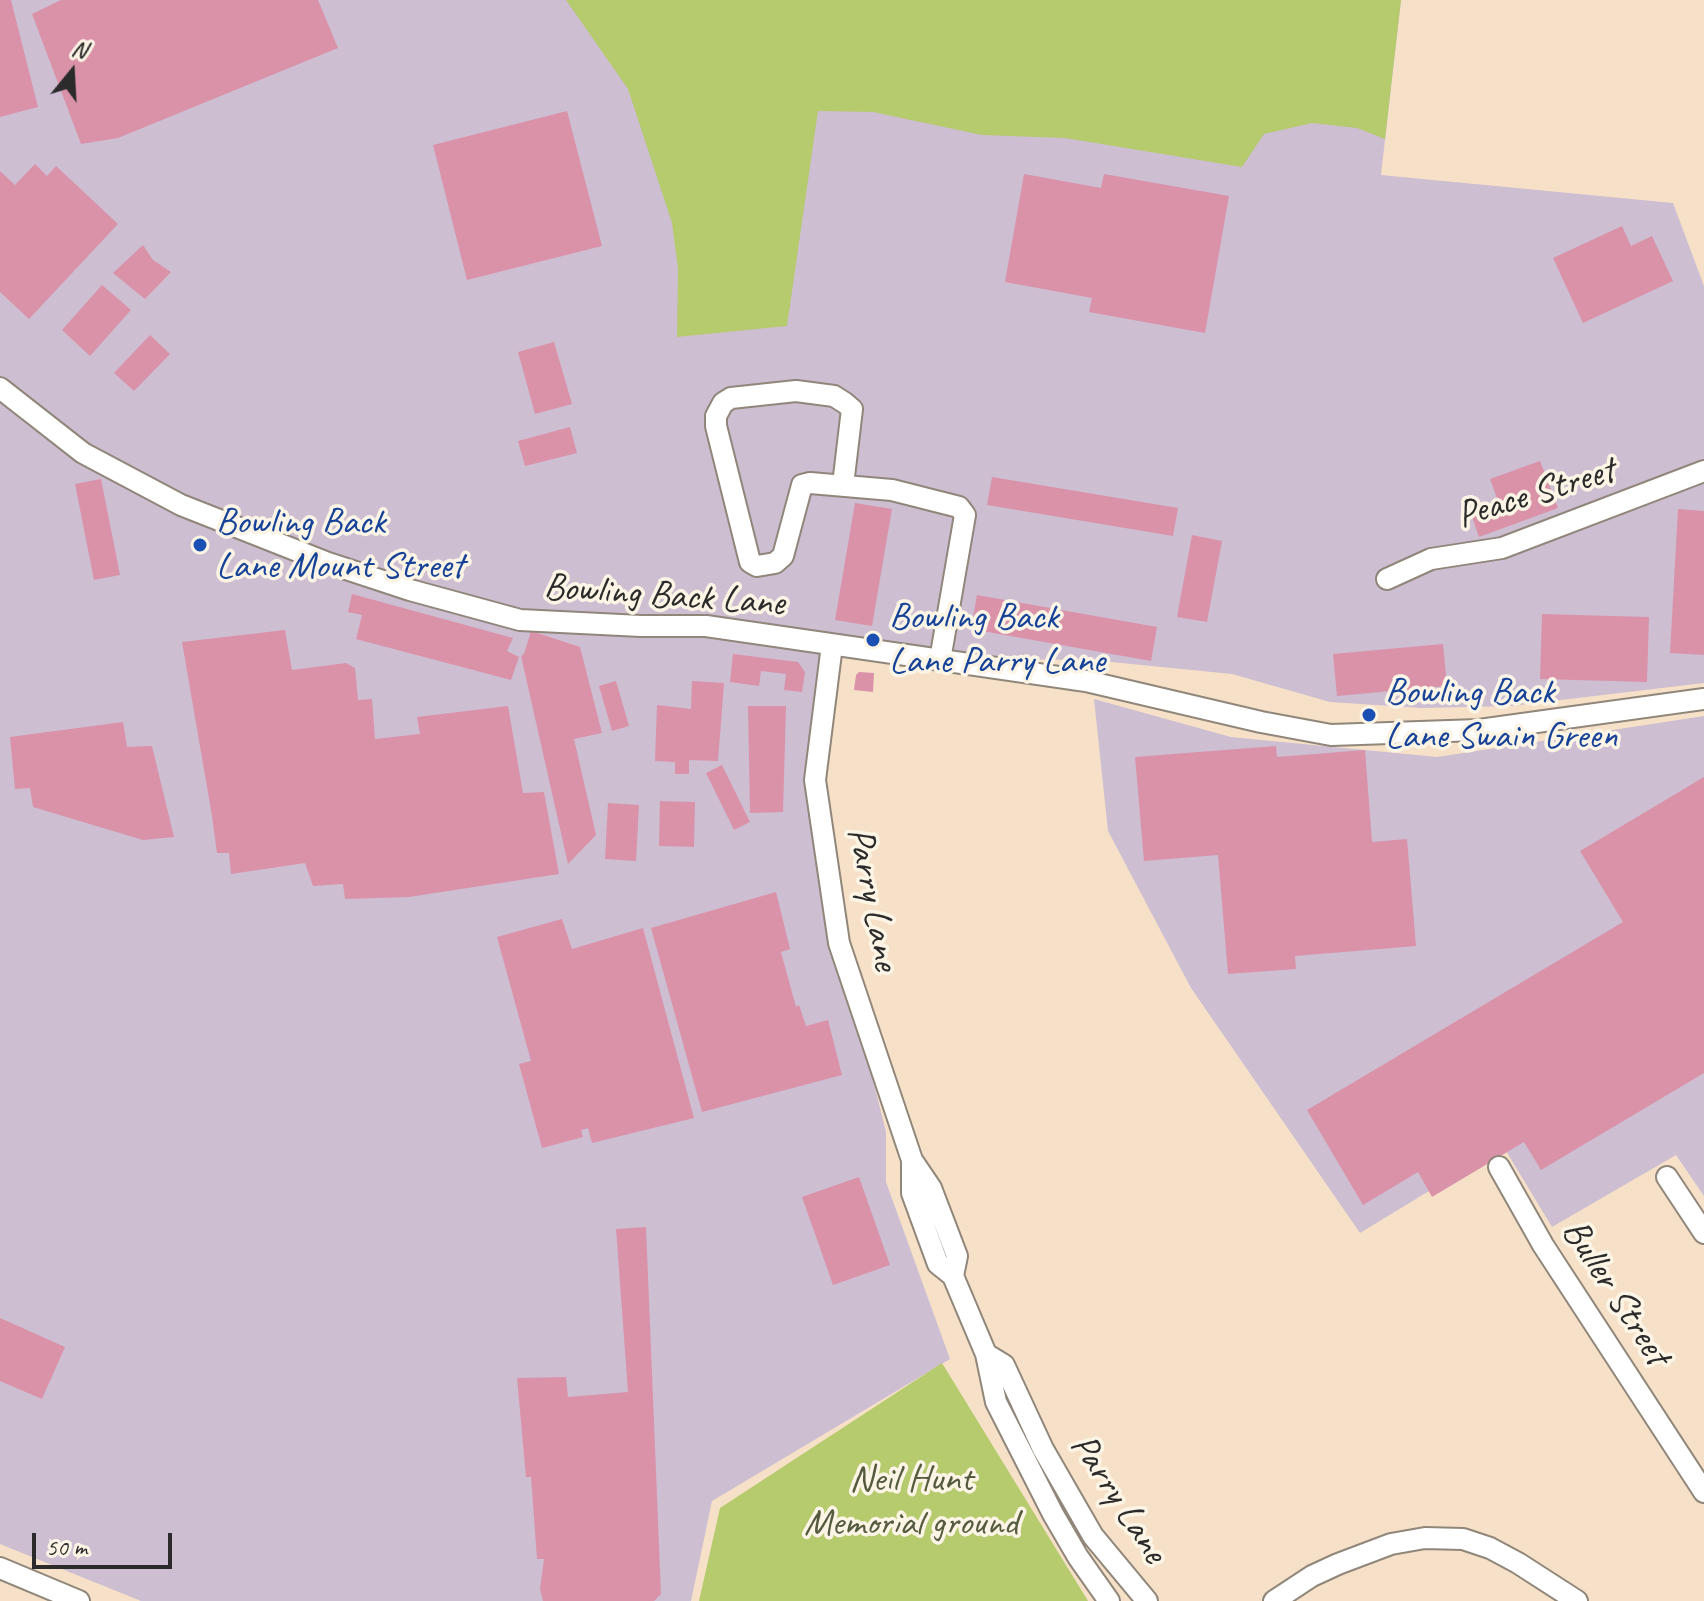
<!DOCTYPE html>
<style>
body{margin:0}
#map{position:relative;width:1704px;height:1601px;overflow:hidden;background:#f6e1c8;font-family:Caveat,sans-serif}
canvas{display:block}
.north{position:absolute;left:32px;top:32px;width:80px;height:80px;-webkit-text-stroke:6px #fcf5e5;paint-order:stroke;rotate:18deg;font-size:22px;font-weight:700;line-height:32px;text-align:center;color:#2b2b2b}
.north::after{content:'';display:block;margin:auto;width:28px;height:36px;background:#2b2b2b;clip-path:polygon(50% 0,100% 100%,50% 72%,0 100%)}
.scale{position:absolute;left:32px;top:1533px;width:140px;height:36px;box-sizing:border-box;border:4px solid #2b2b2b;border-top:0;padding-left:10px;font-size:24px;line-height:28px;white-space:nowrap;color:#2b2b2b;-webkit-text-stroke:6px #fcf5e5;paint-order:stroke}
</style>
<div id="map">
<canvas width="1704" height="1601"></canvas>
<div class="north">N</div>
<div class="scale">50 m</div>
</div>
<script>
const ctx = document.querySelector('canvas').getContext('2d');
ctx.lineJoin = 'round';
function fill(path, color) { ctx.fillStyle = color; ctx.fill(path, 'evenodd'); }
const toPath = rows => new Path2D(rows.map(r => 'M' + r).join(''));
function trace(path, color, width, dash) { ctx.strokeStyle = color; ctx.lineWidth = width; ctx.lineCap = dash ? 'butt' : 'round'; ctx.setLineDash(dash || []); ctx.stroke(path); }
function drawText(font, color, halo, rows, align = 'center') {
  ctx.font = font + ' Caveat,sans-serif'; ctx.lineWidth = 7; ctx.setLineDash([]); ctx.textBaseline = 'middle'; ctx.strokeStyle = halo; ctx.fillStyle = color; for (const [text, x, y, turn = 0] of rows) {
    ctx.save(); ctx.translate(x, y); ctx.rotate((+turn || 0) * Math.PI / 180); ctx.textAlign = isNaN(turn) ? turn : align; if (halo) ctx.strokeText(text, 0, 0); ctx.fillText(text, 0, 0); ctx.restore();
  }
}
const industrial = toPath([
 [0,0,1401,0,1381,175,1673,203,1704,286,1704,683,1511,706,1422,708,1330,702,1232,674,1091,660,993,659,832,645,815,780,839,943,886,1132,886,1182,950,1359,712,1501,691,1601,141,1601,0,1544],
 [1094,699,1231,737,1437,757,1704,716,1704,1196,1676,1155,1552,1227,1503,1146,1360,1233,1191,988,1108,831]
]);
const green = toPath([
 [566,0,1401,0,1385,139,1357,128,1312,123,1264,134,1242,167,1065,138,982,135,873,112,818,111,787,326,677,337,678,269,672,223,628,89],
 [942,1363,1088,1601,699,1601,720,1508]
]);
const building = toPath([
 [0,0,11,0,38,107,0,117],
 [61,0,318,0,338,48,118,138,81,144,32,14],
 [567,111,602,246,467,280,433,145],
 [35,164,47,176,56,166,118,224,29,319,0,292,0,171,15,185],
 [1024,174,1101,188,1104,174,1229,196,1205,333,1089,312,1092,298,1005,282],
 [1622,226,1631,246,1652,236,1673,281,1583,323,1553,258],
 [143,245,153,260,171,272,145,299,113,273],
 [102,285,131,310,90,356,62,330],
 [150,335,170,354,134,391,114,373],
 [554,342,572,404,535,414,518,352],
 [570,427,577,453,525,466,518,441],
 [1540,461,1558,508,1479,537,1471,514,1499,504,1490,479],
 [992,477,1178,508,1173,536,987,505],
 [101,479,120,575,94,580,75,484],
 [855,503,892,509,872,626,835,620],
 [1678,509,1704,511,1704,655,1670,653],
 [1192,535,1222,541,1207,622,1177,617],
 [352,594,513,638,507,651,519,657,511,680,356,639,362,615,348,612],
 [977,595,1157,627,1151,661,971,629],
 [1542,614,1649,617,1647,682,1540,679],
 [285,630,292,670,346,663,355,668,358,700,372,699,375,739,420,734,417,717,508,706,523,793,544,792,559,874,409,897,345,899,343,884,313,886,305,863,231,874,229,853,217,853,212,816,182,642],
 [531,631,580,647,602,733,574,739,596,835,568,864,521,656,524,654],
 [1443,644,1447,686,1337,696,1333,654],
 [733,654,798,662,805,672,802,692,784,690,786,674,761,671,759,686,730,682],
 [859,672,874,673,873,692,854,690,856,675],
 [616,681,629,726,612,731,599,686],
 [692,681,724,683,718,761,689,760,689,774,675,774,675,762,655,761,657,705,691,709],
 [748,706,786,706,783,812,750,813],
 [123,722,127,747,152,746,174,837,143,840,33,807,30,788,15,789,10,737],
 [1276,746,1277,757,1365,750,1372,842,1407,839,1416,946,1295,956,1296,969,1228,974,1218,855,1144,861,1135,757],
 [722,765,750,822,734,830,706,773],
 [1704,777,1704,1073,1541,1170,1524,1142,1432,1197,1418,1172,1363,1205,1307,1110,1623,922,1580,851],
 [660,801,695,802,694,847,659,846],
 [608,803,639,805,636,861,605,859],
 [776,892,790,949,781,952,796,1007,799,1005,806,1026,828,1020,842,1075,702,1112,651,928],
 [562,919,572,949,643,928,694,1118,592,1143,588,1128,581,1130,583,1137,542,1148,519,1064,531,1061,497,937],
 [859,1177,890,1265,833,1285,802,1197],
 [646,1227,661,1594,654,1601,543,1601,540,1589,544,1559,537,1559,531,1477,526,1477,517,1378,566,1377,568,1397,628,1392,616,1229],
 [0,1318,65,1347,42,1399,0,1381]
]);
const minor = toPath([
 [0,388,83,453,181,505,328,563,410,590,520,620,641,626,706,626,1086,681,1261,722,1331,735,1479,730,1704,699],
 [843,485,852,409,845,403,834,396,796,391,731,398,723,403,716,416,716,426,750,562,757,566,775,563,783,556,802,485,810,483,892,490,959,507,965,515,940,660],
 [1387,579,1431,559,1502,548,1704,471],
 [832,645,815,780,839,943,912,1160,931,1188,957,1256,953,1276],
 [912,1160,912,1193,938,1264,953,1276,986,1354,996,1402,1053,1514,1078,1557,1109,1601],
 [1499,1167,1543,1245,1704,1492],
 [1667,1177,1704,1233],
 [986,1354,1004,1365,1043,1449,1093,1536,1147,1601],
 [0,1568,79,1601],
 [1274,1601,1312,1576,1338,1564,1391,1544,1425,1538,1463,1539,1490,1548,1518,1563,1577,1601]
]);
const markers = [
 [200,545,8,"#1a4fb4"],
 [873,640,8,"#1a4fb4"],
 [1369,715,8,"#1a4fb4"]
];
const streetNames = [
 ["Peace Street",1536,494,-17],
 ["Bowling Back Lane",664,596,4],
 ["Parry Lane",872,899,79],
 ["Buller Street",1615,1293,57],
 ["Parry Lane",1118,1499,57]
];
const transitNames = [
 ["Bowling Back",216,523],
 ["Lane Mount Street",216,567],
 ["Bowling Back",889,618],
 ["Lane Parry Lane",889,662],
 ["Bowling Back",1385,693],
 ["Lane Swain Green",1385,737]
];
const parkNames = [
 ["Neil Hunt",911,1480],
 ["Memorial ground",911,1524]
];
fill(industrial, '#cdbed2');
fill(green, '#b6ca6e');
fill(building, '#da92a9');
trace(minor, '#90867a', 24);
trace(minor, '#fff', 20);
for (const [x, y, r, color] of markers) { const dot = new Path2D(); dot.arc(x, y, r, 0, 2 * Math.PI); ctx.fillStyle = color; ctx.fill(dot); trace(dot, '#fcf5e5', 3); }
drawText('38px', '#2b2b2b', '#fcf5e5', streetNames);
drawText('38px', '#164399', '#fcf5e5', transitNames, 'left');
drawText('38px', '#555b3f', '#fcf5e5', parkNames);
</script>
